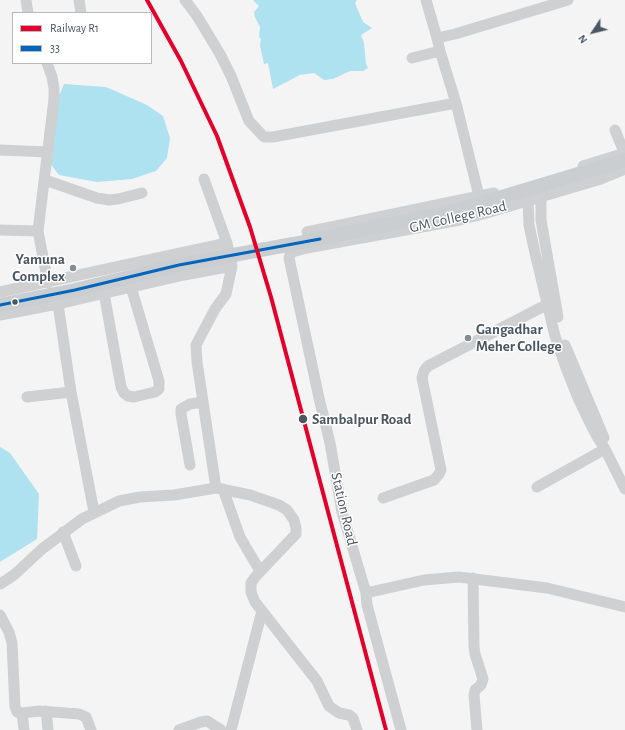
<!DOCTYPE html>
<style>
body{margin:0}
#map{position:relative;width:625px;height:730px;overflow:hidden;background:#f4f4f4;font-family:"Alegreya Sans",sans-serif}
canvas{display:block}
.legend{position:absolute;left:12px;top:12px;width:140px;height:52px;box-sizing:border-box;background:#fff;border:1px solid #b7bbc0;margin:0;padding:5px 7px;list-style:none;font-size:12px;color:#4a5661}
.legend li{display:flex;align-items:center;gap:8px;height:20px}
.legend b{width:20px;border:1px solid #b7bbc0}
.north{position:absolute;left:573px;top:12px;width:40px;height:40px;-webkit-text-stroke:3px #fff;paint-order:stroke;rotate:235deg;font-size:11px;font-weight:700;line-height:16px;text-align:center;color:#4a5661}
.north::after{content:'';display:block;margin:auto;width:14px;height:18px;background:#4a5661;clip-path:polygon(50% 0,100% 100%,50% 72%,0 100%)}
</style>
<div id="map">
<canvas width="625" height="730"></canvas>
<ul class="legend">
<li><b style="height:5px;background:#e4002b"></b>Railway R1</li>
<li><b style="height:5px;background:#0065bd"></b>33</li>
</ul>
<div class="north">N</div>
</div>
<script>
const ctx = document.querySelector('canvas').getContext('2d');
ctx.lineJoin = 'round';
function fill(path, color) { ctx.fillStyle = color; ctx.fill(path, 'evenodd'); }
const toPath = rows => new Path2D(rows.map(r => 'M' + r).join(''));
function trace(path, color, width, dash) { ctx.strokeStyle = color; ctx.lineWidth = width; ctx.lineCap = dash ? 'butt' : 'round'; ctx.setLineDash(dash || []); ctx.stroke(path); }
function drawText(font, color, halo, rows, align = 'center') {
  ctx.font = font + ' "Alegreya Sans",sans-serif'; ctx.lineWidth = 3; ctx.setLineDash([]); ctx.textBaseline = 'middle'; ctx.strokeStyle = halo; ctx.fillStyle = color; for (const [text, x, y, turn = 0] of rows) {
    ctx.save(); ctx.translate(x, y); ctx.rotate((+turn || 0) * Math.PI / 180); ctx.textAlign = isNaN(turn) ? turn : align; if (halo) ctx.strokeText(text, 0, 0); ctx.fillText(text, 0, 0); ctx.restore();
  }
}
const water = toPath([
 [253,0,357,0,355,3,363,22,372,28,361,35,364,43,366,64,368,68,363,71,350,71,333,79,324,80,314,73,300,75,273,89,268,63,264,64,260,46,261,39,259,37,260,27,255,17,254,12,259,6],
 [64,84,106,87,147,105,163,116,170,138,167,158,156,171,132,179,97,182,59,175,50,163,59,96],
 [0,447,10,453,39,494,37,539,0,562]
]);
const minor = toPath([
 [26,0,28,13],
 [79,0,81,13],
 [185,0,197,16,220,54,231,76,249,121,264,137,273,137,456,103],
 [426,0,437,38,440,51,456,103,479,196],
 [437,38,455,34,568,0],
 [412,58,440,51],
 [47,63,52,77,54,88,54,99,38,231,48,283],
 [615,130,624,152],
 [0,150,48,152],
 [583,166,625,153],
 [204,179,227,243],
 [45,180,97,198,109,200,118,199,142,193],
 [541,196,541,220,558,317],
 [528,200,529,225,535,253,555,336,566,368,578,398,592,427,598,438,605,449,625,489],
 [0,230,38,231],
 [307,232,494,193],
 [0,292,227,243,232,266,184,275,58,304,0,315],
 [104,293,121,387,124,393,128,396,134,397,155,392,159,389,159,381,131,287],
 [58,304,71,392,94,512],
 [565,345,604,438],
 [27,397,71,392],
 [190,465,181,414,181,409,190,404,203,402],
 [537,487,605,449],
 [216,488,197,362,196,345,215,309,226,294,232,266],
 [223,489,240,537,260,571],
 [383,498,434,480,439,474,441,470,422,378,424,371,428,366,548,304],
 [63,532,76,566],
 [473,578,474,647,475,654,483,679,481,685,475,690,474,695,477,730],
 [0,584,14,575,42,549,82,519,119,501,140,497,174,495,216,488,250,495,279,505,287,510,294,520,296,528,296,534,256,576,251,583,251,592,255,602,317,681,329,706,339,713,349,715,353,718,357,730],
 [366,593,424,580,459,577,547,588,625,607],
 [0,615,9,632,12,643,15,707,17,712,22,713,39,711,79,714,86,717,91,730],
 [46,711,48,730],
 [22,713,24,730],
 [179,730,201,722,207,721,221,730],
 [231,730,262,611],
 [401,730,367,605,366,593,342,512,330,443,319,398,289,258,290,255,292,252,307,248,460,220,483,214,601,179,625,169]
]);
const major = toPath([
 [293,244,455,211,625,160],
 [0,305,75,290,179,265]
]);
const majorBridge = toPath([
 [179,265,293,244]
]);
const bus1 = toPath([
 [0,305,75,290,179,265,320,239]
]);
const rail1 = toPath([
 [147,0,181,61,217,136,250,227,271,297,386,730]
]);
const markers = [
 [73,268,4,"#868d94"],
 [15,302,3.5,"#4a5661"],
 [468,338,4,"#868d94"],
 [303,419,5,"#4a5661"]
];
const streetNames = [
 ["GM College Road",458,217,-13],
 ["Station Road",344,509,77]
];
const poiNames = [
 ["Yamuna",65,259],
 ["Complex",65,276],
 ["Gangadhar",476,329,"left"],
 ["Meher College",476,346,"left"]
];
const stopNames = [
 ["Sambalpur Road",312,419]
];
fill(water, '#aee2f0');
trace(minor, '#ced0d2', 11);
trace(major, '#caced1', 14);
trace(majorBridge, '#caced1', 14);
trace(bus1, '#0065bd', 3);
trace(rail1, '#e4002b', 4);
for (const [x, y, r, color] of markers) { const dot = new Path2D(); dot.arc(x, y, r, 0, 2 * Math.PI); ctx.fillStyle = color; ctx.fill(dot); trace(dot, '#fff', 1.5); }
drawText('15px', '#4a5661', '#fff', streetNames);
drawText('bold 15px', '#4a5661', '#fff', poiNames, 'right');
drawText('bold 15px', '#4a5661', '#fff', stopNames, 'left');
</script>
